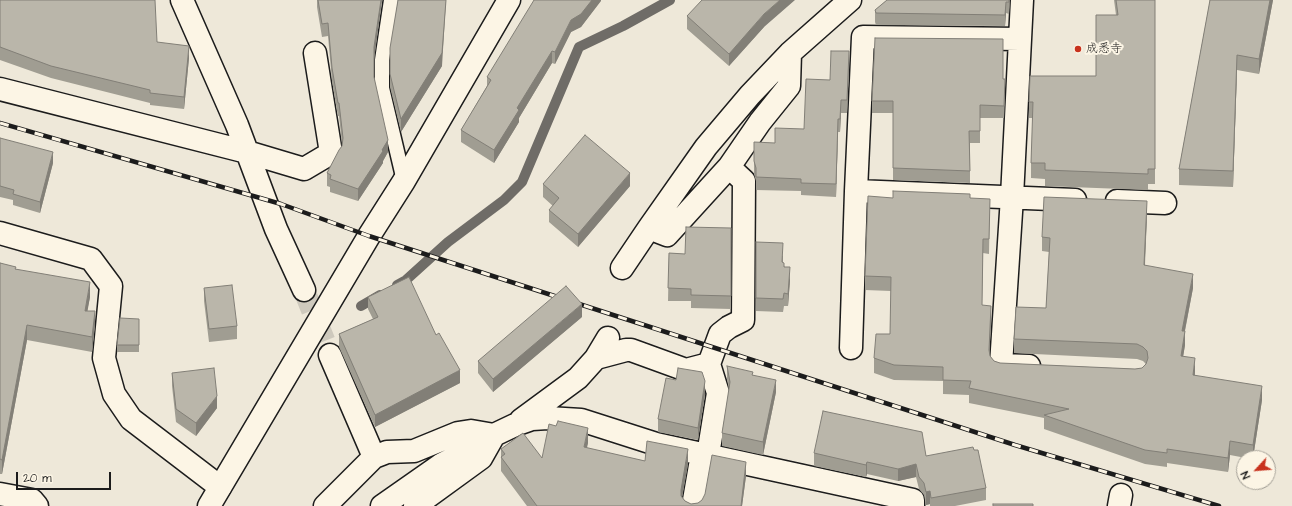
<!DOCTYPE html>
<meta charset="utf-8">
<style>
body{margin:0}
#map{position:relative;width:1292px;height:506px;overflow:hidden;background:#eee8d9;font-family:"Architects Daughter",sans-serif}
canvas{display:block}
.north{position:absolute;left:1236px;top:450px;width:40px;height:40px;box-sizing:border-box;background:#fcf5e5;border:1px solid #a29e95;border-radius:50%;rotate:244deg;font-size:11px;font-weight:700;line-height:16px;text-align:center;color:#1c1c1c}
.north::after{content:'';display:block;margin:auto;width:14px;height:18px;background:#c8321e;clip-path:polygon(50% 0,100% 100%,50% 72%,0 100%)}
.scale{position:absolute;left:16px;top:472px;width:95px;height:18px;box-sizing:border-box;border:2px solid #1c1c1c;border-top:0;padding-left:5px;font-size:12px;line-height:14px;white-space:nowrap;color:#1c1c1c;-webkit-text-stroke:3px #fcf5e5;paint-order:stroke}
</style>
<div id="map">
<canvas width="1292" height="506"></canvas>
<div class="north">N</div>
<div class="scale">20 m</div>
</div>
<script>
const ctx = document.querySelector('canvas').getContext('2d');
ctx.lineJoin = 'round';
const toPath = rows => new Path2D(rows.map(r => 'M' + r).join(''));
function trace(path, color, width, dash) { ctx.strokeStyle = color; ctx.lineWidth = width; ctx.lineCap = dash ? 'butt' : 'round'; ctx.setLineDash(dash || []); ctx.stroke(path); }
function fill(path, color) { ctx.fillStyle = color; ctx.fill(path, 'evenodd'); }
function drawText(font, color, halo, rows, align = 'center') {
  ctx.font = font + ' "Architects Daughter","Klee One",sans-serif'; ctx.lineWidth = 4; ctx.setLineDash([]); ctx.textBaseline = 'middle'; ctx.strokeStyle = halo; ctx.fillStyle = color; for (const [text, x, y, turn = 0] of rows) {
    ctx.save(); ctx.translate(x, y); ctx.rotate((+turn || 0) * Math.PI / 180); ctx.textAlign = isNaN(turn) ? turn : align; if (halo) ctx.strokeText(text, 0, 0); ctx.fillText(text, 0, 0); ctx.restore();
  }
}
const stream = toPath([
 [397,285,406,280,448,242,504,200,522,182,579,47,623,26,670,0],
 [361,306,380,295]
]);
const minorTunnel = toPath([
 [304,290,330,355]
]);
const service = toPath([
 [391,0,382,60,382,88,404,181]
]);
const minor = toPath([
 [182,0,237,125,276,229,304,290],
 [1022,0,1012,197,1001,365,1029,366],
 [0,89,247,152,304,169,331,153,315,53],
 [856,191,1075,200],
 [1117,201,1165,203],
 [649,228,667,235,729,167,760,122,789,86,790,53],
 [0,233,91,259,111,286,104,358,114,394,131,419,220,487],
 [622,268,649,228,706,147,750,95,790,53,850,0],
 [851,348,856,191,863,37,1020,39],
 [330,355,374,457],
 [596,358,626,350,631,350,686,370,709,364],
 [521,420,578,378,596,358,608,338],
 [708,455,718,393,709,364,720,334,729,327,743,320,744,181,729,167],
 [0,494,32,500,37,506],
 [325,506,374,457,387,452,414,451,458,433,471,431,494,435,481,458,415,506],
 [382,506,442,464,472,449,494,435,515,425,532,419,548,418,581,420,656,444,913,500,913,506],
 [693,506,702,454],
 [1119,506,1121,495]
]);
const tertiary = toPath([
 [209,506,369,236,404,181,509,0]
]);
const rail = toPath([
 [0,123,281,204,369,236,1015,445,1219,506]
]);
const wall = toPath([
 [0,0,157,42,189,58,184,109,150,105,150,103,51,78,0,60],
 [317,0,382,0,374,59,374,77,388,152,383,161,383,163,358,201,330,192,330,187,327,186,327,173,342,146,342,144,339,116,338,116,332,81,328,36,322,37,317,7],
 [601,0,581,27,571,32,555,64,552,63,519,118,519,122,494,163,461,142,461,130,487,86,487,77],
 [887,0,1010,0,1009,14,1006,13,1005,26,876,25,875,22,875,10],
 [1114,0,1155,0,1155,184,1148,184,1148,190,1045,186,1045,179,1031,178,1031,163,1033,118,1029,118,1029,102,1096,76,1116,15],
 [1210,0,1273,0,1259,74,1237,70,1233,187,1179,185,1179,169],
 [687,16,764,27,729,66,687,29],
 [390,48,442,66,401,132,390,87],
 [849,64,847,113,841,113,840,132,838,132,836,197,801,195,801,191,756,190,756,181,754,174,754,161,775,143,804,129,830,80],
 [1003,79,1005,91,1004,118,980,118,980,143,970,143,970,183,893,180,893,113,872,113,872,101],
 [0,138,53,163,40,213,13,205,13,200,0,197],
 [543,184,630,186,578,247,549,222,549,210,553,206,543,197],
 [893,198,990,199,989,254,983,253,982,305,991,320,989,354,990,356,994,361,1000,363,1135,369,1142,368,1146,364,1143,361,1137,359,1014,353,1014,339,1046,308,1049,252,1042,251,1042,237,1147,215,1145,265,1193,288,1185,331,1185,345,1183,356,1195,372,1195,375,1262,400,1253,458,1246,458,1230,455,1228,472,1167,463,1167,467,1145,464,1044,429,1044,418,969,403,969,395,943,394,943,381,894,380,874,373,874,358,890,334,891,291,865,290,865,276],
 [731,228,731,309,691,308,691,301,668,301,669,253,685,254],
 [756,242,783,256,783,263,790,280,788,306,784,306,783,312,756,311],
 [0,263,90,297,87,311,95,325,92,352,27,340,2,474,0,474],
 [204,288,237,326,237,339,209,342,204,301],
 [368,297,436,335,460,383,375,427,339,347,339,334,373,319,368,309],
 [582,317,493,392,478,373,478,361],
 [139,319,139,352,117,352,117,345],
 [727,366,753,375,776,392,763,455,722,446,722,433,729,390,727,379],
 [172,373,217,408,196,436,176,422,172,386],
 [676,380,705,394,698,440,658,432,658,419],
 [588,443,586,448,645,461,688,464,682,497,685,501,691,504,698,503,746,476,742,506,527,506,501,471,501,449,542,458],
 [814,453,926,456,986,488,986,500,955,506,930,506,930,504,926,505,924,495,919,489,916,477,898,481,867,474,866,477,814,466]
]);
const shadedWall = toPath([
 [381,0,382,0,374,60,374,47],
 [446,0,442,66,401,132,401,119],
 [592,0,601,0,601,1,581,27,571,32,555,64,555,52,571,20],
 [780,0,795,0,764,27,729,66,729,54,764,14],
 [1009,0,1010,0,1009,14],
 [1270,0,1273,0,1259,74,1259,59],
 [1006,2,1006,13,1005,26,1005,15],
 [189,46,189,58,184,109,184,97],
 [552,51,552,63,519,118,519,122,494,163,494,150,517,108],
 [849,51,849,64,847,113,847,100],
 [1237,55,1237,70,1233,187,1233,171],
 [1005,79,1005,91,1004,118,1004,106],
 [841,100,841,113,840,132,840,119],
 [838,119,838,132,836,197,836,184],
 [388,140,388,152,383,161,383,163,358,201,358,189],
 [53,152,53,163,40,213,40,202],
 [630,173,630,186,578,247,578,234],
 [1147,201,1147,215,1144,279,1144,265],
 [790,267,790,280,788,306,788,294],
 [1193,274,1193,288,1182,345,1182,331],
 [90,282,90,297,85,325,85,311],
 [582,304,582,317,493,392,493,379],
 [991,306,991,320,989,364,989,350],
 [95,311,95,325,92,352,92,337],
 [27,325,27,340,2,474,2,460],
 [1185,331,1185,345,1181,370,1181,356],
 [1195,358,1195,372,1193,389,1193,375],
 [460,370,460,383,375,427,375,415],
 [776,380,776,392,763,455,763,442],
 [705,381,705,394,698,440,698,428],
 [1262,386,1262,400,1253,458,1253,445],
 [217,396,217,408,196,436,196,423],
 [588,428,588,443,584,462,584,447],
 [1230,441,1230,455,1228,472,1228,458],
 [688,449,688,464,681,504,681,490],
 [746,462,746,476,742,506,741,506],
 [867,462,867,474,866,477,866,465],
 [916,464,916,477,898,481,898,469],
 [930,491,930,504,926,505,926,492]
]);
const building = toPath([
 [0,0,155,0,157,42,189,46,184,97,150,93,150,90,51,66,0,47,0,0],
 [318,0,381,0,374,47,374,77,388,140,382,150,383,151,358,189,330,179,331,175,327,173,339,150,342,146,343,138,339,103,338,103,332,68,328,23,322,24,318,0],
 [398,0,446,0,442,53,401,119,390,74,390,48,398,0],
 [534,0,592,0,581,14,571,20,555,52,552,51,517,108,519,110,494,150,461,130,491,80,487,77,534,0],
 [702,0,780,0,764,14,729,54,687,16,702,0],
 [887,0,1009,0,1009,2,1006,2,1005,15,876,13,875,10,887,0],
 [1116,0,1155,0,1155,169,1148,169,1148,174,1045,170,1045,163,1031,163,1033,102,1029,102,1030,76,1096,76,1096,15,1118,15,1116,0],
 [1210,0,1270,0,1259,59,1237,55,1233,171,1179,169,1210,0],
 [875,38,1003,39,1003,79,1005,79,1004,106,980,105,980,131,969,131,970,171,893,168,893,101,872,101,875,38],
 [831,51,849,51,847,100,841,100,840,119,838,119,836,184,801,183,801,179,756,177,756,168,754,161,754,142,775,143,775,128,804,129,806,79,830,80,831,51],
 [585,135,630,173,578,234,549,210,559,198,543,184,585,135],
 [0,138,53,152,40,202,13,194,14,190,0,186,0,138],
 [893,191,970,194,970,198,990,199,989,239,983,239,982,305,991,306,989,350,990,356,994,361,1000,363,1135,369,1142,368,1146,364,1148,358,1147,351,1143,347,1137,344,1014,339,1016,307,1046,308,1050,238,1042,237,1044,197,1147,201,1144,265,1193,274,1182,331,1185,331,1181,356,1195,358,1193,375,1262,386,1253,445,1230,441,1228,458,1167,449,1167,453,1145,450,1044,415,1069,409,969,388,971,381,943,380,943,367,894,365,874,358,876,334,890,334,891,277,865,276,868,196,893,198,893,191],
 [686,227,731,228,731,296,691,295,691,289,668,288,669,253,685,254,686,227],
 [756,242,783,243,782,262,784,263,784,267,790,267,788,294,784,293,783,299,756,298,756,242],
 [0,263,16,267,15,269,90,282,85,311,95,311,92,337,27,325,2,460,0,459,0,263],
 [409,277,436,335,439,333,460,370,375,415,339,334,378,317,368,297,409,277],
 [232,285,237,326,209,329,204,288,232,285],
 [566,286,582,304,493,379,478,361,566,286],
 [120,318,139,319,139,345,117,345,120,318],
 [727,366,753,372,752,375,776,380,763,442,722,433,730,382,727,366],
 [214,368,217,396,196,423,176,409,172,373,214,368],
 [678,368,702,372,705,381,698,428,658,419,666,378,676,380,678,368],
 [823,411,922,432,926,456,973,447,974,450,978,450,986,488,931,498,930,491,926,492,924,483,919,477,916,464,898,469,867,462,866,465,814,453,823,411],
 [558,421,588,428,584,447,645,461,647,441,688,449,681,490,681,496,685,501,691,504,698,503,702,500,705,494,712,455,746,462,741,506,537,506,501,457,505,454,501,449,523,433,542,458,549,424,556,426,558,421],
 [993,504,1033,504,1033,506,993,506,993,504]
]);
const markers = [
 [1078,49,4,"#c8321e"]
];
const poiNames = [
 ["成悉寺",1086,49]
];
trace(stream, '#6f6c67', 10);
trace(minorTunnel, '#cec9bd', 22, [22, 11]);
trace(service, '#1c1c1c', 17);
trace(minor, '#1c1c1c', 25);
trace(tertiary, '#1c1c1c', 25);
trace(service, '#fcf5e5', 14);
trace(minor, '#fcf5e5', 22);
trace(tertiary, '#fcf5e5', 22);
trace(rail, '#1c1c1c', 4.5);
trace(rail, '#fcf5e5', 3, [9]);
fill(wall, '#a09d92');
fill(shadedWall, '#827f77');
fill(building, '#bab6aa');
trace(building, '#827f77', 1);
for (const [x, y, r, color] of markers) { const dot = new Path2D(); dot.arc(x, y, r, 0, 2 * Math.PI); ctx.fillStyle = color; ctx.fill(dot); trace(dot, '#fcf5e5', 1.5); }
drawText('12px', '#1c1c1c', '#fcf5e5', poiNames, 'left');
</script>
